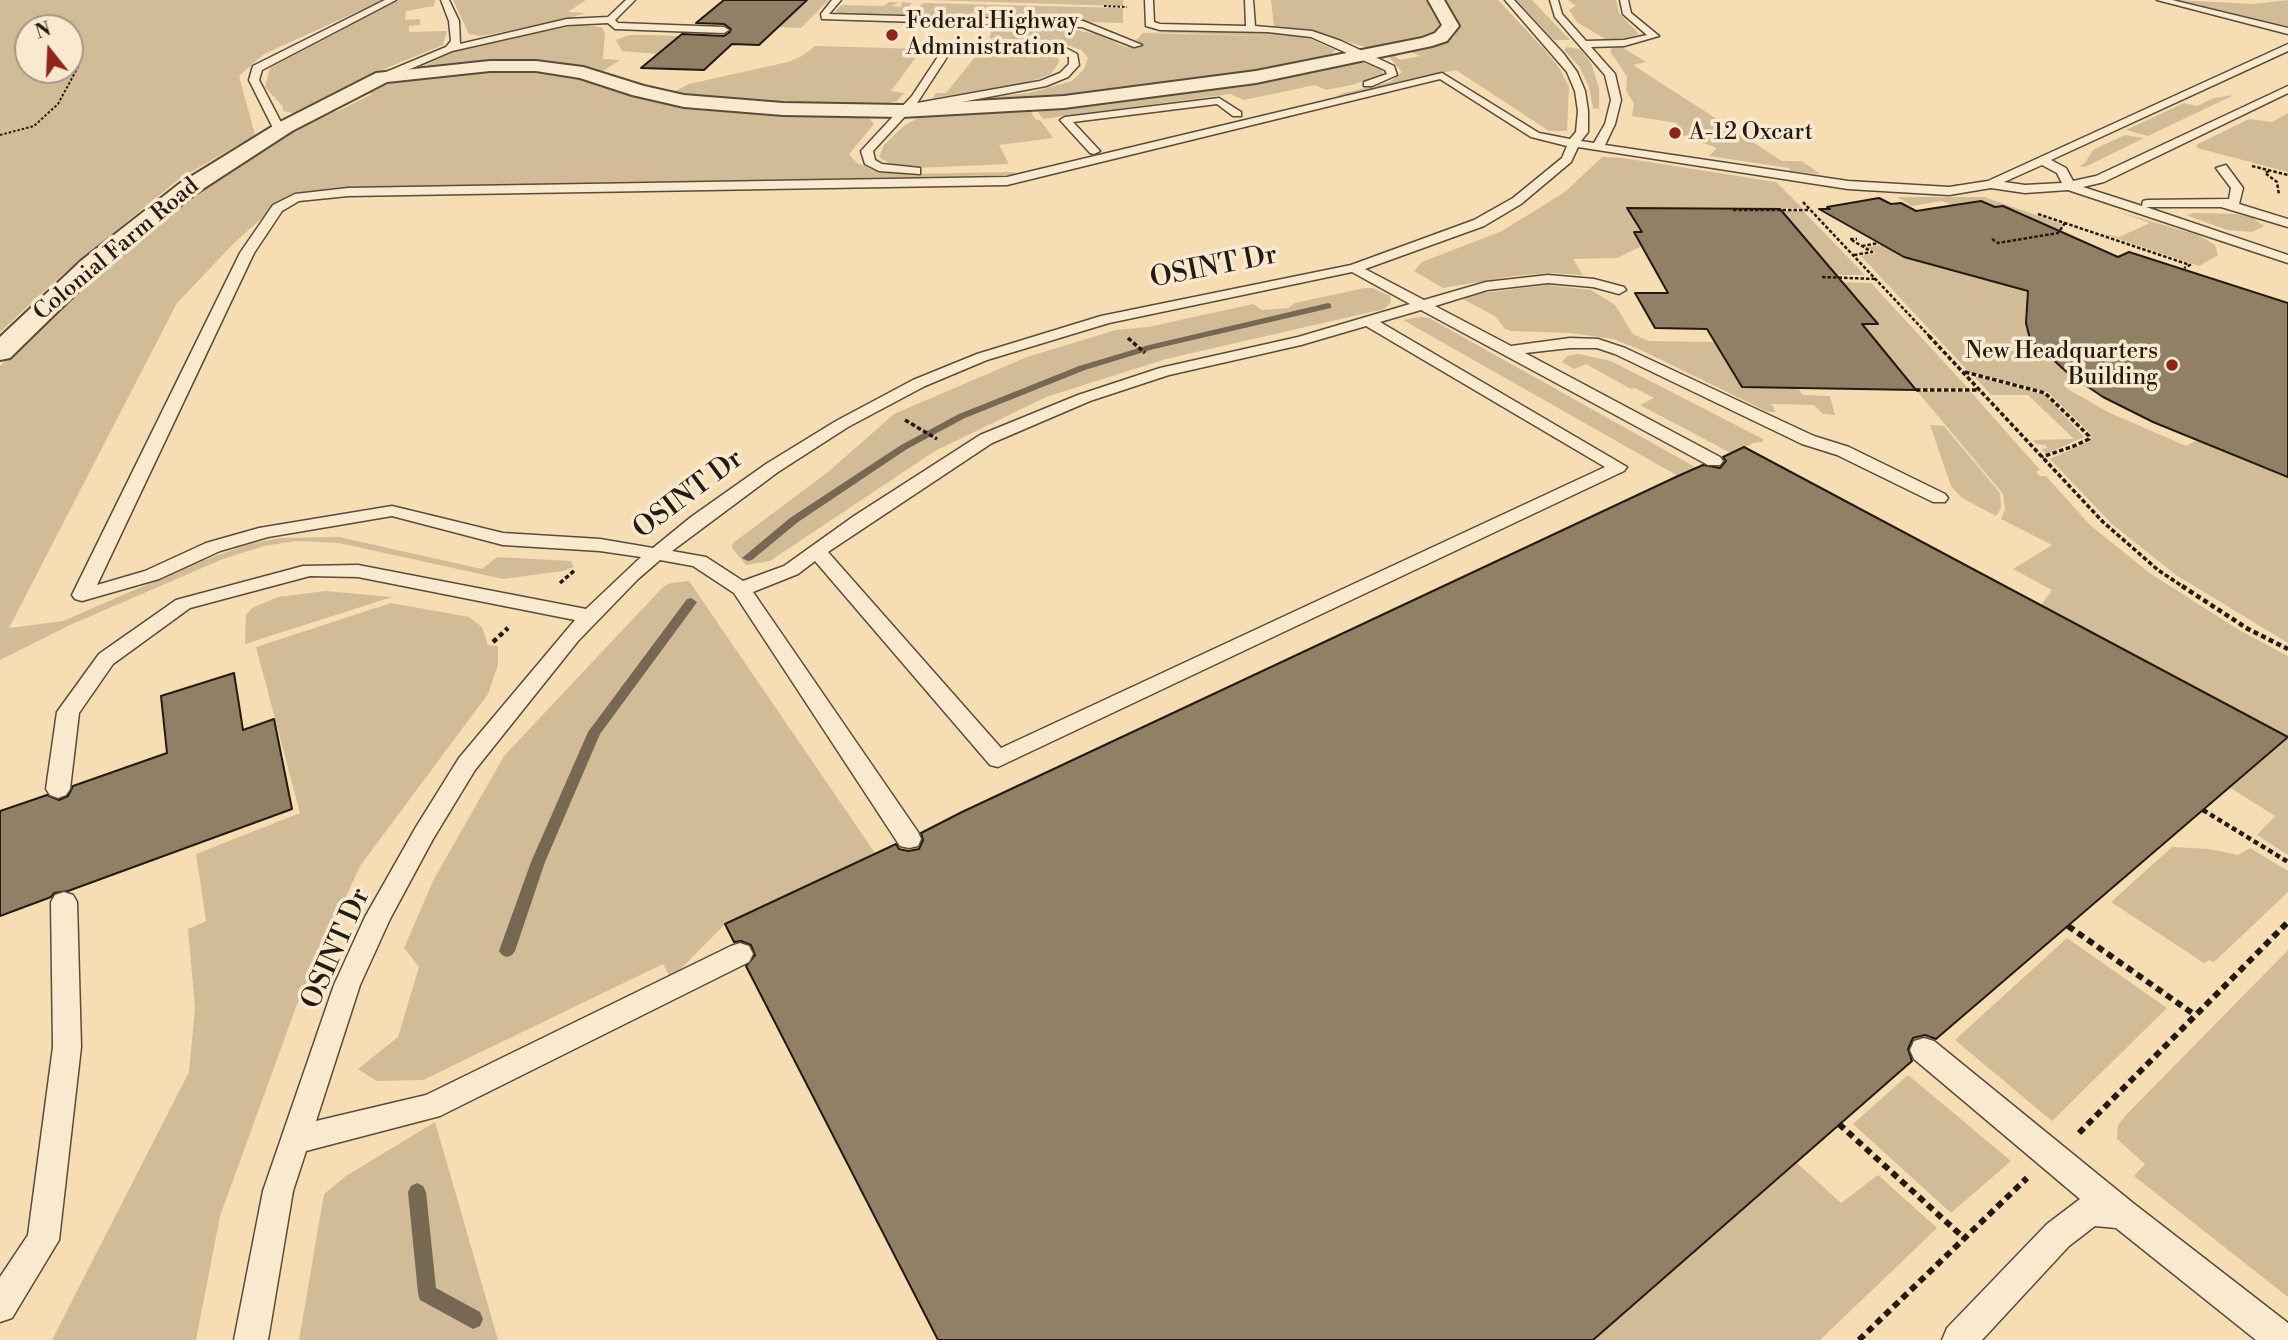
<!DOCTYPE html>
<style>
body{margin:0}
#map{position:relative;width:2288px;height:1340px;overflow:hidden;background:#f6ddb3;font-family:"Libre Bodoni",serif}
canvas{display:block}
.north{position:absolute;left:14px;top:14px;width:70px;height:70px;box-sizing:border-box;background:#f9e9ce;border:2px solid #a39783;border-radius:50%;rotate:342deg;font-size:19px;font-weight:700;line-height:28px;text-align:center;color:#231b12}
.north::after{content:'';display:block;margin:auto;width:24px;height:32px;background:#8f2418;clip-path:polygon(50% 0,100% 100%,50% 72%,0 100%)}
</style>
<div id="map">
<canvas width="2288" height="1340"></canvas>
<div class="north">N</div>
</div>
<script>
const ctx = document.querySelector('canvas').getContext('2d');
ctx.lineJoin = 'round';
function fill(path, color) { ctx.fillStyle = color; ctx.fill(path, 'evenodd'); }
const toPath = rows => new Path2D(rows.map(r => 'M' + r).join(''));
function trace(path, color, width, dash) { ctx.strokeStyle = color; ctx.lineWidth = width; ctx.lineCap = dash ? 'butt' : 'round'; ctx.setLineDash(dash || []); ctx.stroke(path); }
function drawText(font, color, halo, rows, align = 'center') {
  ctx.font = font + ' "Libre Bodoni",serif'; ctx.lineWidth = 7; ctx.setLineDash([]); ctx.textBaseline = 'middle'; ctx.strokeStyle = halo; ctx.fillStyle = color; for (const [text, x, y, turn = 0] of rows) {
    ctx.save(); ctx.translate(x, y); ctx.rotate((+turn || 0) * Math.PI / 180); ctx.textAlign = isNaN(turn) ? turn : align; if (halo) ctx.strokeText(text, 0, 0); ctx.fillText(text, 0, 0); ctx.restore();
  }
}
const green = toPath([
 [0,0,383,0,264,54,239,76,255,135,179,179,63,274,0,332],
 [28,28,70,28,70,70,28,70],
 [398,0,435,0,434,6,406,11,405,20,420,19,420,25,409,26,409,32,447,31,443,45,391,66,294,113,283,111,283,107,265,87,270,68],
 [453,0,586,0,568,12,585,13,567,19,482,36,469,34],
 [808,0,829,0,801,28,778,27],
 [926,0,1123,0,1123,6],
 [1271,0,1426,0,1441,28,1429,37,1368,48,1316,32,1274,27],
 [1444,0,1498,0,1544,49,1560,69,1569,87,1567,131,1549,131,1456,70,1340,96,1336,95,1390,82,1402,72,1389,57,1402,53,1395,57,1401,60,1420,56,1409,51,1446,40,1456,33,1457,18],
 [1516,0,1532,0,1570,40,1554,40],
 [1568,0,1616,0,1619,13,1639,34,1627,39,1605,39,1577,22,1569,10,1576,6],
 [2176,0,2254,4,2288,0,2288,27],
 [889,2,899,2,892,6,901,7,902,2,912,3,901,17,846,15,835,11,842,5,884,6],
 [923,3,1123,8,1123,23,912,17],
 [995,24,1070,29,1097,34,1125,47,1142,45,1136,40,1143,33,1295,37,1146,32,1275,32,1307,36,1324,41,1308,38,1335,50,1330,56,1223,77,1075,95,946,103,1029,93,1072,81,1084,69,1088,58,1081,50,1067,45,1042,40,989,38],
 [578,25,602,27,605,33,603,59,620,60,603,71,555,62,426,65,453,52,492,42],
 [629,35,645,35,716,37,658,54,622,51,616,40],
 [815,46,922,49,891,91,904,93,897,101,885,104,792,104,707,98,675,91,689,84,788,62,802,56],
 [1613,46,1622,47,1646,62,1633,65,1782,161,1802,161,1820,174,1790,171,1789,168,1709,156,1717,148,1684,136,1676,128,1677,123,1632,116,1634,104,1626,90,1627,77,1610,51],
 [983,47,1049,51,1057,55,1059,62,1051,74,1026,83,932,98,936,93,946,93],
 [1567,47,1580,49,1591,63,1599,88,1599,109,1593,108,1589,87,1579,66,1564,50],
 [1357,62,1379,66,1383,72,1380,76,1351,85,1326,90,1315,85,1244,100,1230,94,1043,119,1036,109],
 [494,69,555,71,628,93,868,117,874,124,849,154,857,163,874,170,904,174,1014,172,1016,175,399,187,321,191,282,200,234,243,177,303,9,628,63,621,201,561,250,544,280,538,339,537,482,569,497,557,571,561,574,567,563,571,503,579,339,543,295,541,264,546,223,559,70,625,0,660,0,366,128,241,200,184,298,124,340,110,372,94,361,93,376,86,417,77],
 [2234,95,2148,136,2126,130,2184,103,2197,106,2214,98],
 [1030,109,1035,119,1041,121,1053,138,999,145,1009,164,914,168,891,164,879,157,884,145,905,125,924,115],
 [2288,113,2288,172,2197,148,2196,145,2249,119,2272,122],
 [2125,135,2144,138,2085,167,2079,166,2085,163,2093,150],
 [1602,157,1623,158,1776,182,1802,208,1627,208,1642,232,1634,232,1642,246,1617,258,1573,259,1583,275,1551,273,1514,276,1443,288,1414,271,1422,262,1502,231,1565,192],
 [1897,197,1984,197,2062,224,2056,232,2020,217,2027,215,2018,211,1995,207,1981,201,1952,205,1942,201,1912,206],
 [1734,211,1803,211,1865,275,1820,275],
 [2116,211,2198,235,2215,245,2218,255,2199,266,2101,233,2119,237,2150,223],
 [2194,213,2236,214,2253,218,2264,226,2252,232,2227,230,2186,215],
 [1882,245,1904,257,2039,293,2027,307,2026,323,2030,339,2044,355,2085,385,2066,388,2108,412,2186,446,2197,440,2288,477,2288,643,2176,575,2112,524,2050,459,2090,441,2092,435,2048,392,1969,372,1861,256,1876,253,1866,247],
 [1827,282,1871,283,1968,388,1915,389,1862,324,1877,323,1854,295,1837,295],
 [1546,285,1591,290,1615,305,1633,334,1649,341,1714,342,1741,387,1798,388,1803,395,1830,396,1835,415,1823,414,1814,405,1771,404,1776,412,1768,412,1641,350,1613,339,1571,333,1511,331,1504,328,1496,317,1463,299,1483,293],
 [1364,288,1373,288,1390,296,1391,302,1384,309,1166,359,1046,397,935,451,770,561,746,565,732,548,733,543,828,472,894,414,1027,357,1116,330,1148,327,1253,304,1262,310,1288,308,1295,303],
 [1420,317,1429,318,1697,468,1678,476,1403,320],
 [1579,354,1611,361,1763,439,1763,442,1754,443,1731,453,1640,405,1654,398,1635,388,1631,389,1586,364,1574,369,1562,362,1567,356],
 [1974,376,2045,395,2084,437,2046,454,2041,449,2048,448,2045,445,2037,444,2033,440,2074,439,2028,395,1991,395],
 [1917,391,1971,392,2040,470,2036,472,2040,476,2046,476,2090,525,2151,574,2239,630,2288,656,2288,736,2041,605,2052,590,2013,569,2052,545,2001,519,2005,509,2003,494],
 [1930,425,1944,426,2000,493,2001,508,1996,516,1962,498,1951,486],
 [689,581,875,853,725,924,671,979,663,964,423,1080,377,1081,358,1069,398,1037,419,967,404,948,434,879,504,756,663,587,671,583],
 [326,591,392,597,245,644,246,615,252,608,278,597],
 [391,603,469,617,482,627,488,645,498,646,498,665,488,694,360,866,296,1007,220,1216,196,1340,52,1340,189,1072,195,1008,188,929,206,921,196,854,300,813,256,647],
 [2288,737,2288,855,2257,835,2275,816,2229,787],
 [2172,847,2209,849,2238,855,2250,848,2288,871,2288,892,2214,962,2209,960,2204,963,2111,902],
 [2067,938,2167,1008,2052,1121,1955,1040],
 [2288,950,2288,1297,2134,1176,2145,1164,2117,1139,2118,1125,2126,1115],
 [1908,1075,2011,1161,1951,1213,1853,1124],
 [435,1122,498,1340,299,1340,324,1194,346,1176],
 [1797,1163,1841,1203,1878,1175,1937,1228,1820,1340,1594,1340]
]);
const stream = toPath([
 [1328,303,1331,304,1331,308,1154,349,1085,370,965,418,907,449,798,522,752,560,748,561,742,558,790,518,901,445,959,414,1079,366,1149,345,1328,303],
 [691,598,697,602,695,605,600,734,545,862,515,951,512,955,507,957,502,955,499,951,531,862,588,732,687,599,691,598],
 [417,1183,423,1186,426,1192,436,1288,480,1312,483,1319,480,1326,473,1329,420,1300,418,1293,408,1192,411,1186,417,1183]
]);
const building = toPath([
 [724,0,807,0,759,45,732,44,704,70,641,68,682,34,724,36,730,32,731,29,724,24,696,23,724,0],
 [1879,198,1891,204,1901,203,1916,211,1981,201,1995,207,2003,206,2118,257,2129,252,2288,303,2288,477,2153,422,2103,397,2069,374,2030,339,2026,323,2028,291,1904,257,1819,209,1830,209,1827,207,1879,198],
 [1627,208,1780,209,1878,324,1862,324,1916,390,1742,387,1707,329,1655,328,1635,293,1668,293,1634,232,1642,232,1627,208],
 [1744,447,2288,737,1936,1039,1925,1035,1913,1038,1908,1049,1912,1061,1593,1340,938,1340,746,966,755,955,751,945,741,941,734,942,725,924,896,844,899,849,908,851,919,849,923,840,921,833,962,812,1678,476,1703,465,1720,468,1726,461,1723,457,1744,447],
 [234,673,243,730,274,719,292,809,68,891,54,893,51,897,0,916,0,811,47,795,59,800,68,796,73,786,167,753,161,696,234,673]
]);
const pathFar4 = toPath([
 [1104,6,1127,7],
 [0,135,34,126,58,104,78,67]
]);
const pathFar3 = toPath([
 [2252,166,2288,175],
 [2269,171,2265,173,2277,182,2279,195],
 [1803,202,1931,338],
 [1733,210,1809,210],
 [2038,214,2190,265,2184,268],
 [1992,239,1998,243,2058,233,2065,223],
 [1862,246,1879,243],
 [1854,255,1872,252,1850,239,1857,239],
 [1822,277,1876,279]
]);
const pathFar2 = toPath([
 [1929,336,2103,522,2158,570,2185,588],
 [1128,338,1145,353],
 [1965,372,2045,393,2089,436,2089,439,2074,446,2042,457],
 [1916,390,1980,390],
 [905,420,937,439],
 [560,583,575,570]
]);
const pathFar1 = toPath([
 [2182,586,2248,629,2288,649],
 [493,642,508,628],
 [2203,810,2288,862]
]);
const path = toPath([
 [2068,926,2195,1015],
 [1839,1124,1964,1238],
 [2079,1133,2288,922],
 [1859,1340,2027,1178]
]);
const lane = toPath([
 [385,0,396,0,262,70,259,80,285,130,275,132,249,80,253,66,385,0],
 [441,0,449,0,459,21,460,44,567,19,608,17,626,0,635,0,615,20,618,23,724,27,729,30,724,33,615,29,608,23,567,25,452,51,387,79,379,79,379,75,446,47,451,41,449,21,441,0],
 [832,0,841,0,829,14,1083,21,1142,45,1134,47,1082,27,822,19,821,14,832,0],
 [1145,0,1153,0,1154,22,1160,24,1246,26,1245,0,1253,0,1255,26,1312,31,1341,41,1394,66,1397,75,1372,86,1364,86,1364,82,1387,74,1385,70,1311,37,1268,32,1160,30,1146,26,1145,0],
 [1505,0,1514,0,1563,53,1577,72,1585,91,1588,111,1588,132,1581,141,1594,143,1605,124,1611,100,1605,75,1555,17,1550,0,1558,0,1562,14,1586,41,1624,40,1647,35,1623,14,1620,0,1628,0,1631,13,1659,36,1624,46,1591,47,1615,74,1621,100,1615,124,1605,145,1848,181,1949,187,1988,181,2288,44,2288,51,2051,160,2066,168,2073,181,2096,176,2288,86,2288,93,2104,182,2083,187,2142,206,2143,201,2147,200,2229,199,2231,188,2216,168,2226,165,2243,188,2239,204,2288,219,2288,227,2221,207,2146,207,2288,255,2288,263,2068,190,2025,193,1991,188,1949,195,1848,189,1578,147,1571,162,1521,204,1484,226,1365,269,1424,300,1486,282,1548,275,1594,279,1624,287,1626,290,1619,294,1593,287,1548,283,1487,290,1435,306,1511,346,1570,338,1598,339,1625,348,1814,436,1849,447,1945,494,1948,498,1945,502,1933,502,1837,455,1802,444,1615,354,1597,348,1570,348,1525,353,1720,457,1723,461,1720,465,1708,465,1421,310,1380,322,1627,467,1624,471,998,767,990,765,815,561,798,574,753,592,918,832,921,839,918,846,909,848,900,846,734,593,693,566,660,560,638,579,578,641,475,770,433,839,390,919,360,985,316,1121,426,1095,731,946,740,943,749,946,753,954,749,962,440,1116,306,1151,293,1191,268,1340,234,1340,263,1191,334,985,365,917,416,827,459,758,575,620,358,577,310,576,190,608,113,664,79,713,70,789,66,795,58,798,50,795,46,789,57,712,99,654,176,600,303,566,358,565,586,609,641,557,600,551,503,545,392,516,268,537,220,551,159,579,82,601,75,599,72,595,240,253,273,205,295,194,348,188,1007,177,1442,73,1539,133,1570,139,1576,132,1578,111,1575,91,1567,72,1505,0],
 [1440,79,1531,137,1567,146,1562,158,1513,198,1474,220,1351,265,1101,316,977,354,913,380,836,421,766,464,691,517,653,548,600,539,503,533,392,506,259,528,206,543,145,571,97,585,254,253,282,211,299,201,348,196,1007,185,1440,79],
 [2042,165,2057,173,2062,183,2025,185,2004,182,2042,165],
 [1352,272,1410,304,1298,337,1160,368,1078,395,980,435,854,516,784,566,743,581,706,557,672,551,778,472,848,427,925,386,987,360,1109,323,1352,272],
 [1366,326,1605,467,1001,748,828,552,992,443,1090,401,1169,375,1301,345,1366,326],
 [2157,0,2172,0,2288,28,2288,34,2157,0],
 [992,41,1060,45,1077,54,1079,65,1068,77,1046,86,909,112,873,151,875,160,882,164,920,168,920,174,879,171,865,164,861,151,912,96,941,52,949,54,917,103,1040,81,1060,73,1069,64,1069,57,1055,50,995,46,992,45,992,41],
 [1219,98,1241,112,1241,116,1233,116,1217,104,1073,122,1100,151,1094,154,1090,153,1060,120,1065,117,1219,98],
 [64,892,73,895,77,902,81,1047,59,1240,12,1318,0,1322,0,1277,28,1235,53,1047,51,902,55,895,64,892],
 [1924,1038,1934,1041,2133,1203,2288,1323,2288,1340,2256,1340,2116,1228,2095,1226,2069,1246,1982,1340,1942,1340,1947,1328,2047,1224,2080,1199,1914,1059,1910,1050,1914,1041,1924,1038]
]);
const street = toPath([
 [1428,0,1444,0,1459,26,1447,41,1432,46,1256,83,1064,108,902,117,783,115,684,107,632,95,580,78,536,71,490,71,387,82,292,131,195,194,100,270,10,358,0,360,0,337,82,260,179,184,278,123,376,73,490,61,536,61,583,67,644,86,684,95,783,103,902,105,1064,96,1256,71,1422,38,1435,33,1442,25,1428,0]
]);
const markers = [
 [892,35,7,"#8f2418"],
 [1675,133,7,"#8f2418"],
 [2172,365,7,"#8f2418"]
];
const farPoinames = [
 ["Federal Highway",906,22],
 ["Administration",906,48],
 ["A-12 Oxcart",1689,133],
 ["New Headquarters",2158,352,"right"],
 ["Building",2158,378,"right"]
];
const farStreetnames = [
 ["Colonial Farm Road",117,250,-40]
];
const streetNames = [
 ["OSINT Dr",1214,268,-11],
 ["OSINT Dr",689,495,-37],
 ["OSINT Dr",337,949,-66]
];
fill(green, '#d2bc98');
fill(stream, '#766852');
fill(building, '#918066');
trace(building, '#231b12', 2);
trace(lane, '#584c3a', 3);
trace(street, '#584c3a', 4);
trace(pathFar4, '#231b12', 2, [2.5, 2]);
trace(pathFar3, '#231b12', 2.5, [3.5, 2]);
trace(pathFar2, '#231b12', 3.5, [4.5, 2.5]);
trace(pathFar1, '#231b12', 4.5, [5, 3.5]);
trace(path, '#231b12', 6, [7, 5]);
fill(lane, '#f9e9ce');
fill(street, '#f9e9ce');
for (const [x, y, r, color] of markers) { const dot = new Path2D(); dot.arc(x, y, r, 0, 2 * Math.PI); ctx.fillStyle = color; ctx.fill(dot); trace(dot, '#f9e9ce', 2.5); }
drawText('23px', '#231b12', '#f9e9ce', farPoinames, 'left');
drawText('23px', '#231b12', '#f9e9ce', farStreetnames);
drawText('28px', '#231b12', '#f9e9ce', streetNames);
</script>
